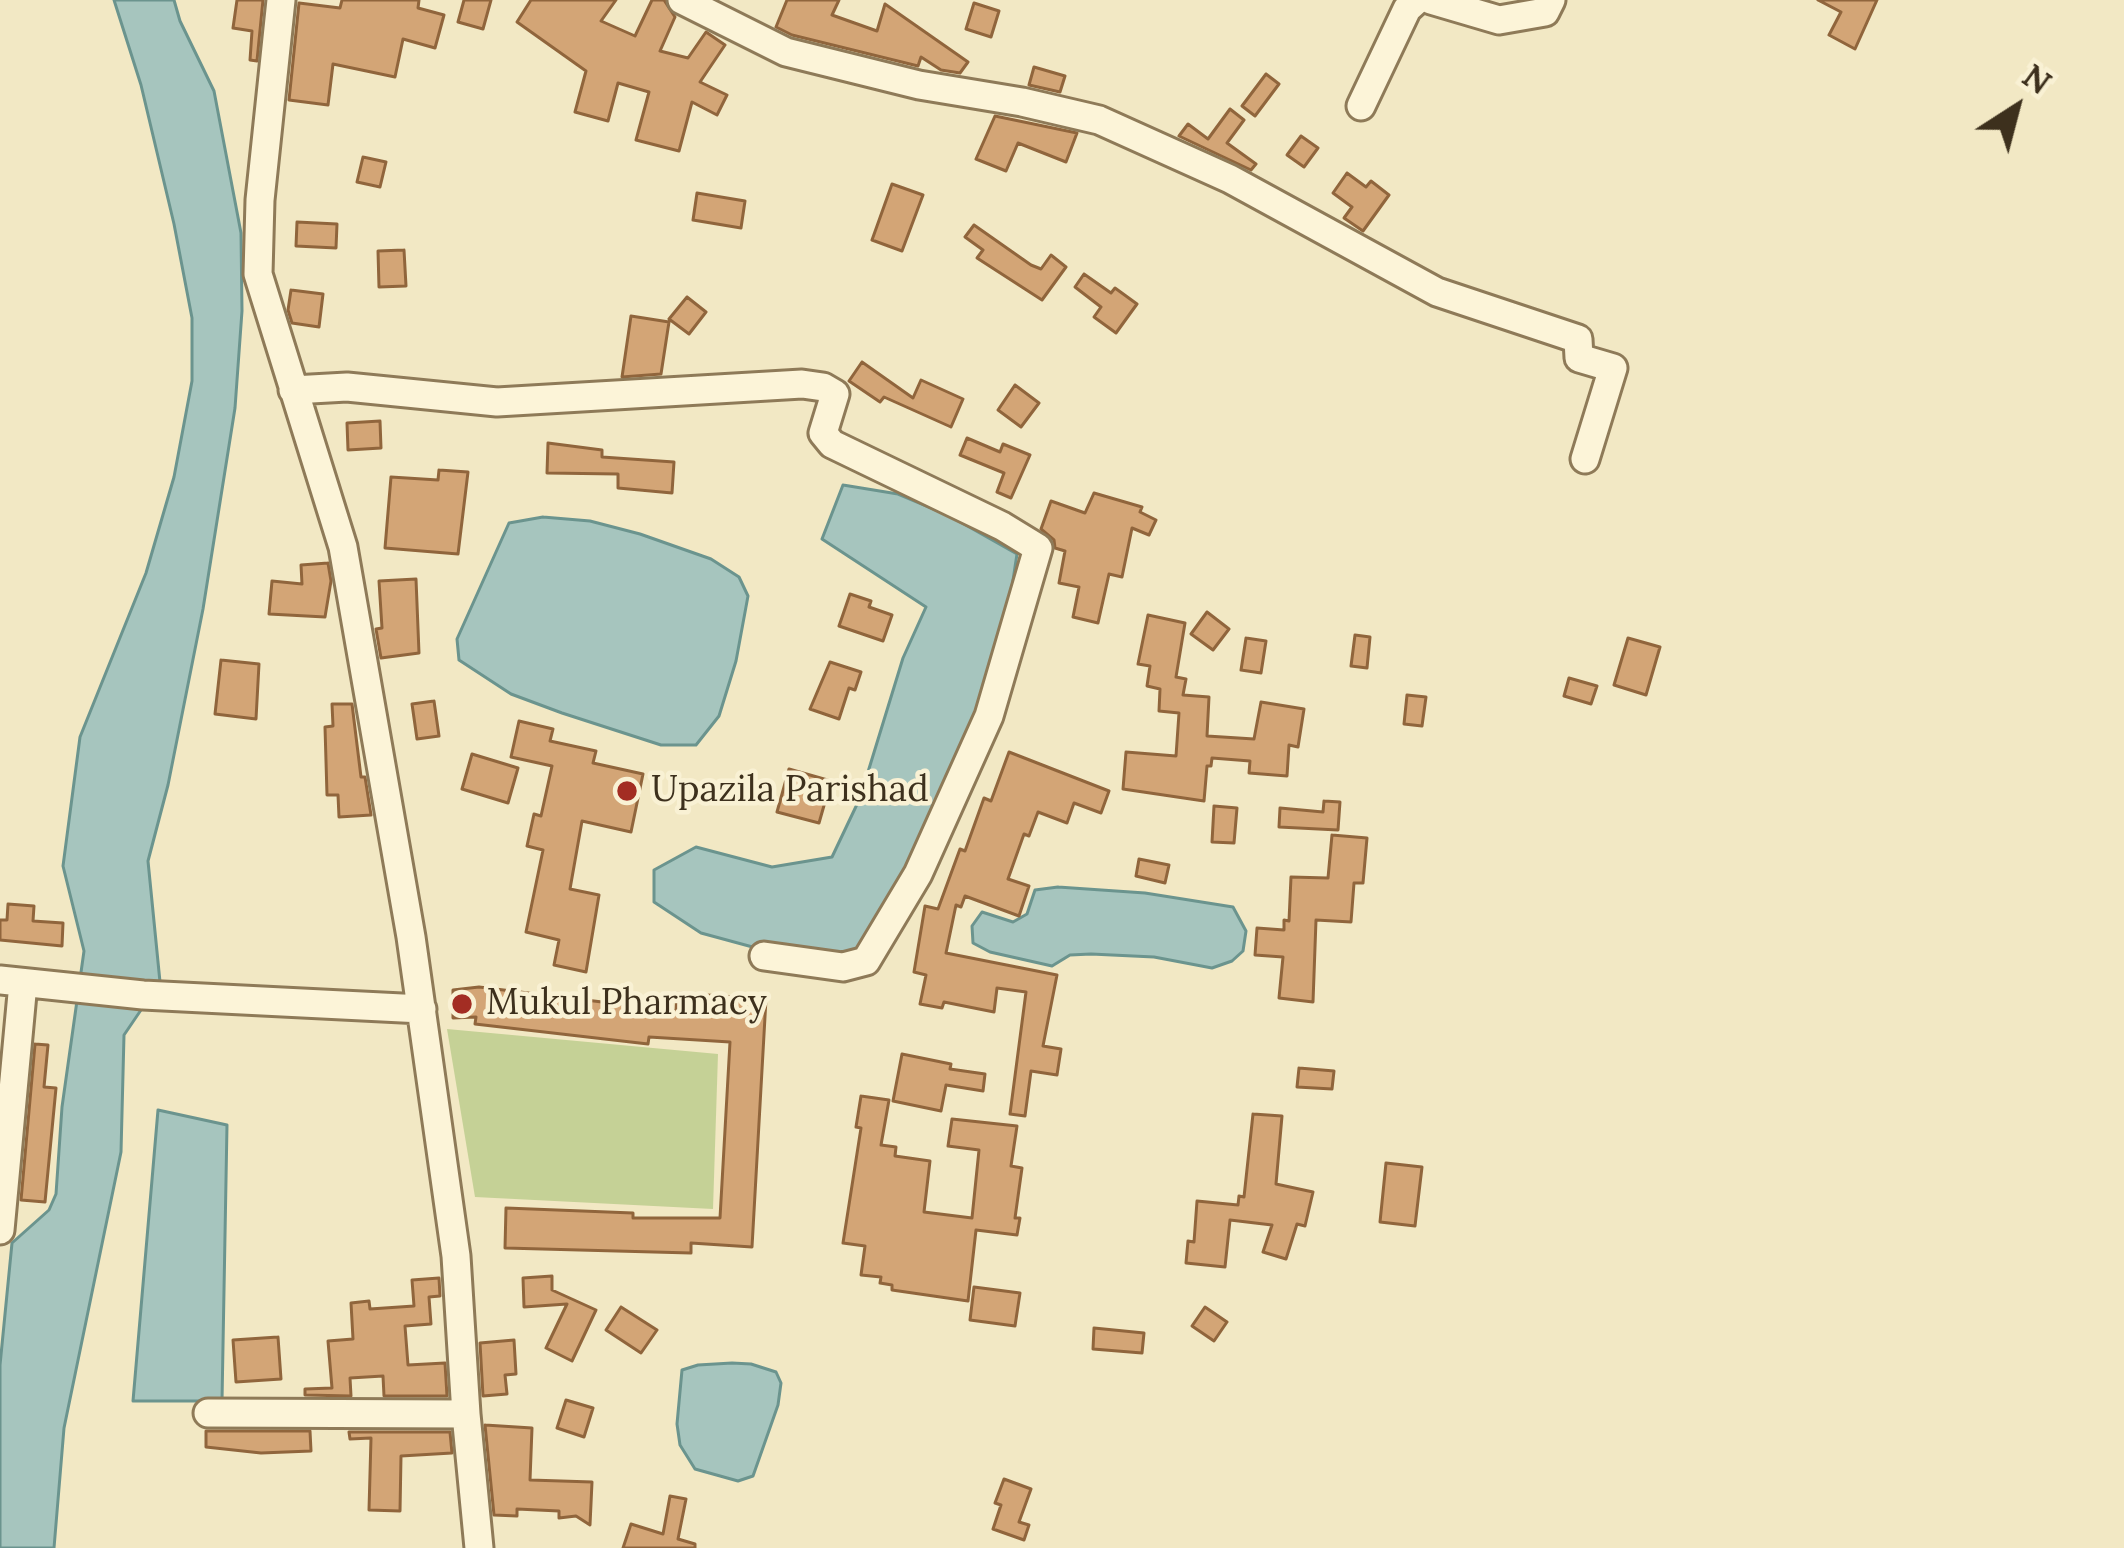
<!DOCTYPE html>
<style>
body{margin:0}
#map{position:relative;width:2124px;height:1548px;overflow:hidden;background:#f2e8c4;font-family:Lora,serif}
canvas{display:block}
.north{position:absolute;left:1956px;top:48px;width:120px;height:120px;-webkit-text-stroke:9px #f9f1d4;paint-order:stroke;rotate:36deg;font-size:33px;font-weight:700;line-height:48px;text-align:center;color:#3d301d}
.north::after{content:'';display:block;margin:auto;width:42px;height:54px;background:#3d301d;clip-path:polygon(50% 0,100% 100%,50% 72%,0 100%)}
</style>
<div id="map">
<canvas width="2124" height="1548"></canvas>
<div class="north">N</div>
</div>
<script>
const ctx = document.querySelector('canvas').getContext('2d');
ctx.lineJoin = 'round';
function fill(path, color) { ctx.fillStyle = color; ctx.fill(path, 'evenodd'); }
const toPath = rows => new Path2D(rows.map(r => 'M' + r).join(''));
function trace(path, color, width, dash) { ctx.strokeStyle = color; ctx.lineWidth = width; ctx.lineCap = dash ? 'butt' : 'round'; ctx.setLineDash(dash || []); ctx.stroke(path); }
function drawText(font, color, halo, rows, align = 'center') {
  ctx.font = font + ' Lora,serif'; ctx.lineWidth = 9; ctx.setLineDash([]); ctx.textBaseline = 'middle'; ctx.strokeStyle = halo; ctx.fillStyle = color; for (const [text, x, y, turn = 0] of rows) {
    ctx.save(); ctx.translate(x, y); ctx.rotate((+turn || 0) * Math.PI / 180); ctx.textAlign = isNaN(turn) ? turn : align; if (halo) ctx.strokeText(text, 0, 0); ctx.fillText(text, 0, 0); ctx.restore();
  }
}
const green = toPath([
 [447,1029,718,1054,713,1209,475,1197]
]);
const water = toPath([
 [114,0,174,0,180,21,214,91,241,233,242,311,235,408,203,609,168,785,148,861,160,982,124,1035,121,1152,64,1428,54,1548,0,1548,0,1365,12,1243,49,1210,56,1194,62,1107,84,951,63,866,80,737,146,573,174,477,192,381,192,318,174,224,141,85,114,0],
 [843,485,898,494,948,515,1017,554,1005,633,981,710,919,857,860,958,771,952,701,933,654,902,654,870,696,847,772,867,832,857,860,798,903,658,926,607,822,539,843,485],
 [543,517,590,521,640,534,711,559,739,577,748,596,736,661,719,716,696,745,661,745,562,713,511,694,459,660,457,639,509,523,543,517],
 [1058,887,1145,893,1233,907,1246,931,1243,951,1232,961,1212,968,1154,957,1091,954,1070,955,1052,966,990,952,973,943,972,926,982,912,1013,922,1027,914,1035,890,1058,887],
 [158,1110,227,1125,222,1401,133,1401,158,1110],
 [732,1363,751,1364,776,1372,781,1383,778,1405,753,1476,738,1481,695,1469,680,1445,677,1424,682,1370,698,1365,732,1363]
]);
const building = toPath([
 [237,0,263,0,257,61,250,60,252,31,233,28,237,0],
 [342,0,419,0,418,8,444,15,435,48,403,39,395,77,333,64,328,105,289,100,299,3,340,8,342,0],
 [464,0,491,0,483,29,458,22,464,0],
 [531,0,616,0,601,21,635,36,652,0,664,0,675,17,660,51,688,58,706,32,725,45,700,82,727,95,717,115,692,102,679,151,636,140,649,92,618,83,608,121,575,112,586,71,517,22,531,0],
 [787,0,839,0,832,15,877,31,885,4,968,62,960,73,941,70,921,57,918,66,792,35,776,27,787,0],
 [1818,0,1877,0,1855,49,1829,35,1841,12,1818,0],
 [974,3,999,11,991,37,966,29,974,3],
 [1034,67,1065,76,1060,92,1029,85,1034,67],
 [1266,74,1279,84,1255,116,1242,106,1266,74],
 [1230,109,1244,120,1227,143,1256,164,1251,170,1179,136,1188,124,1208,139,1230,109],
 [995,116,1077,133,1066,162,1018,143,1006,171,976,159,995,116],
 [1301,136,1318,148,1304,167,1287,155,1301,136],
 [363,157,386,162,380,187,357,182,363,157],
 [1347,173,1366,187,1371,181,1389,195,1363,231,1344,218,1352,207,1333,193,1347,173],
 [892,184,923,195,902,251,872,240,892,184],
 [697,193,745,201,741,228,693,220,697,193],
 [297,222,337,224,336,248,296,246,297,222],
 [974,225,1031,265,1041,269,1051,255,1066,267,1042,300,977,258,983,250,965,237,974,225],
 [404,250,406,286,379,287,378,251,404,250],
 [1084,274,1111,293,1115,288,1137,304,1116,333,1094,317,1101,307,1075,287,1084,274],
 [291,290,323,294,319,327,292,323,288,310,291,290],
 [687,297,706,312,689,334,669,319,687,297],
 [631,316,669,322,661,374,622,377,631,316],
 [862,362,913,398,921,380,963,399,951,427,884,397,880,402,849,381,862,362],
 [1015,385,1039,403,1021,427,998,410,1015,385],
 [380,421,381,448,348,450,347,423,380,421],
 [967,438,1000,452,1003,444,1030,455,1011,498,997,492,1004,473,960,455,967,438],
 [548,443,602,450,602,457,674,462,672,493,618,488,618,474,547,473,548,443],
 [439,470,468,472,458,554,385,548,391,477,438,480,439,470],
 [1094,493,1142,507,1140,512,1156,520,1149,535,1132,528,1122,577,1109,574,1098,623,1073,617,1079,587,1059,583,1065,551,1055,548,1054,540,1041,529,1051,501,1085,513,1094,493],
 [328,563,331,581,325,617,269,614,272,581,302,584,301,565,328,563],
 [416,579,419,653,381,658,376,629,382,628,379,581,416,579],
 [850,594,871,601,869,607,892,615,883,641,839,626,850,594],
 [1207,612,1229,629,1213,650,1191,634,1207,612],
 [1148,615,1185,623,1176,677,1186,679,1183,695,1209,697,1207,736,1254,739,1261,702,1304,709,1298,747,1289,745,1287,776,1249,773,1250,761,1212,758,1211,766,1207,766,1204,801,1123,789,1126,752,1176,756,1179,713,1159,711,1160,689,1147,686,1150,666,1138,664,1148,615],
 [1355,635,1370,637,1367,668,1351,666,1355,635],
 [1246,638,1266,641,1261,673,1241,670,1246,638],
 [1628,638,1660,647,1646,695,1614,685,1628,638],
 [221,660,259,664,256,719,215,714,221,660],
 [830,662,861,672,855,690,849,688,839,719,810,709,830,662],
 [1569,678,1597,686,1591,704,1564,696,1569,678],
 [1407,695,1426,697,1422,726,1404,724,1407,695],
 [434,701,439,736,417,739,412,704,434,701],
 [332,704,352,704,361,777,365,777,371,815,339,817,338,795,327,795,325,727,333,726,332,704],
 [519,721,553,729,550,741,596,751,593,763,643,774,631,832,582,821,570,889,599,895,586,972,554,965,559,940,526,932,543,850,527,846,534,814,541,816,552,766,511,757,519,721],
 [1009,752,1109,791,1101,813,1074,803,1067,823,1038,812,1029,836,1024,834,1008,879,1029,886,1019,916,965,896,961,907,956,905,946,953,1057,975,1043,1046,1061,1049,1057,1075,1031,1071,1025,1116,1010,1114,1026,992,997,988,994,1012,944,1002,942,1008,920,1004,926,975,914,972,925,906,938,909,960,849,965,851,984,798,991,801,1009,752],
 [472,754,518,768,508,803,462,789,472,754],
 [789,769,831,781,819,823,777,812,789,769],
 [1324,801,1340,802,1338,830,1279,827,1280,808,1323,812,1324,801],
 [1214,806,1237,808,1234,843,1212,842,1214,806],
 [1332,835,1367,838,1363,883,1354,883,1351,922,1316,920,1313,1002,1279,998,1283,957,1255,955,1257,928,1284,930,1284,920,1289,921,1291,877,1328,878,1332,835],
 [1139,859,1169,865,1165,883,1136,876,1139,859],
 [8,904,34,906,33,921,63,923,62,946,0,940,0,920,7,920,8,904],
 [479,987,676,1011,677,993,766,999,752,1247,691,1243,691,1253,505,1248,506,1208,633,1213,633,1218,720,1218,730,1042,649,1037,648,1044,475,1024,476,1017,453,1018,453,990,479,987],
 [35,1044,48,1045,44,1087,56,1088,45,1202,21,1200,35,1044],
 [902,1054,951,1064,950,1069,985,1074,983,1091,946,1085,941,1111,893,1101,902,1054],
 [1299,1068,1334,1071,1332,1089,1297,1087,1299,1068],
 [861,1096,889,1100,881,1145,896,1147,895,1156,930,1161,924,1212,972,1218,979,1150,948,1146,952,1119,1017,1126,1011,1166,1022,1168,1015,1218,1020,1218,1017,1235,976,1230,968,1301,892,1290,892,1285,880,1283,881,1277,861,1275,865,1246,843,1243,861,1128,856,1127,861,1096],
 [1253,1114,1282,1116,1276,1184,1313,1192,1305,1226,1297,1224,1286,1259,1263,1252,1272,1225,1230,1220,1225,1267,1186,1263,1188,1241,1194,1242,1197,1201,1238,1205,1239,1196,1244,1197,1253,1114],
 [1386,1163,1422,1167,1415,1226,1380,1222,1386,1163],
 [552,1276,552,1290,596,1310,572,1361,546,1348,567,1304,524,1307,523,1278,552,1276],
 [439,1278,440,1296,429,1297,431,1324,405,1326,408,1365,445,1363,447,1396,384,1396,383,1376,350,1378,351,1396,305,1395,305,1389,332,1388,328,1341,353,1339,351,1303,369,1301,370,1309,414,1306,412,1280,439,1278],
 [974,1287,1020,1293,1015,1326,970,1320,974,1287],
 [621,1307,657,1330,641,1353,606,1330,621,1307],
 [1205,1307,1227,1322,1214,1341,1192,1326,1205,1307],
 [1094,1328,1144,1333,1142,1353,1093,1349,1094,1328],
 [278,1337,281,1379,236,1382,233,1340,278,1337],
 [514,1340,516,1374,505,1375,507,1394,483,1396,480,1343,514,1340],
 [566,1400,593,1408,584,1437,557,1428,566,1400],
 [485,1425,532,1428,530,1480,592,1482,590,1525,576,1516,559,1518,559,1511,517,1509,517,1516,494,1515,485,1425],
 [206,1431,310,1431,311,1451,261,1453,206,1447,206,1431],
 [349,1432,450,1432,452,1453,401,1456,400,1511,369,1510,371,1438,350,1439,349,1432],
 [1004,1479,1031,1489,1019,1522,1029,1525,1024,1540,993,1529,1001,1505,995,1503,1004,1479],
 [670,1496,686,1499,678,1539,695,1544,695,1548,623,1548,631,1524,663,1534,670,1496]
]);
const minor = toPath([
 [281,0,260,200,258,274,343,547,411,937,456,1256,466,1414,479,1548],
 [682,0,786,52,919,85,1022,102,1099,120,1230,179,1437,292,1578,339,1579,358,1613,368,1585,459],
 [1431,0,1499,20,1545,12,1551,0],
 [1361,106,1407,9,1417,0],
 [293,390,347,387,497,402,802,384,823,387,835,394,823,433,832,444,1002,526,1038,548,989,716,918,874,866,961,843,967,764,956],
 [0,980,143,995,422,1009],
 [0,1230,23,983],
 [208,1413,466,1414]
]);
const markers = [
 [627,791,12,"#a32d23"],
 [462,1004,12,"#a32d23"]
];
const poiNames = [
 ["Upazila Parishad",651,791],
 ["Mukul Pharmacy",486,1004]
];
fill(green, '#c5d196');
fill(water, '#a6c5be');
trace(water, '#6b948e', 3);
fill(building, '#d3a576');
trace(building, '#90653c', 3);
trace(minor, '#8e7a58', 33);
trace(minor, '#fcf4d8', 27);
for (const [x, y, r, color] of markers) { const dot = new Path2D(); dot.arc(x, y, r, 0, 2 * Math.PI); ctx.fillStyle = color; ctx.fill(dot); trace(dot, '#f9f1d4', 4.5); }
drawText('36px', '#3d301d', '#f9f1d4', poiNames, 'left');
</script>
